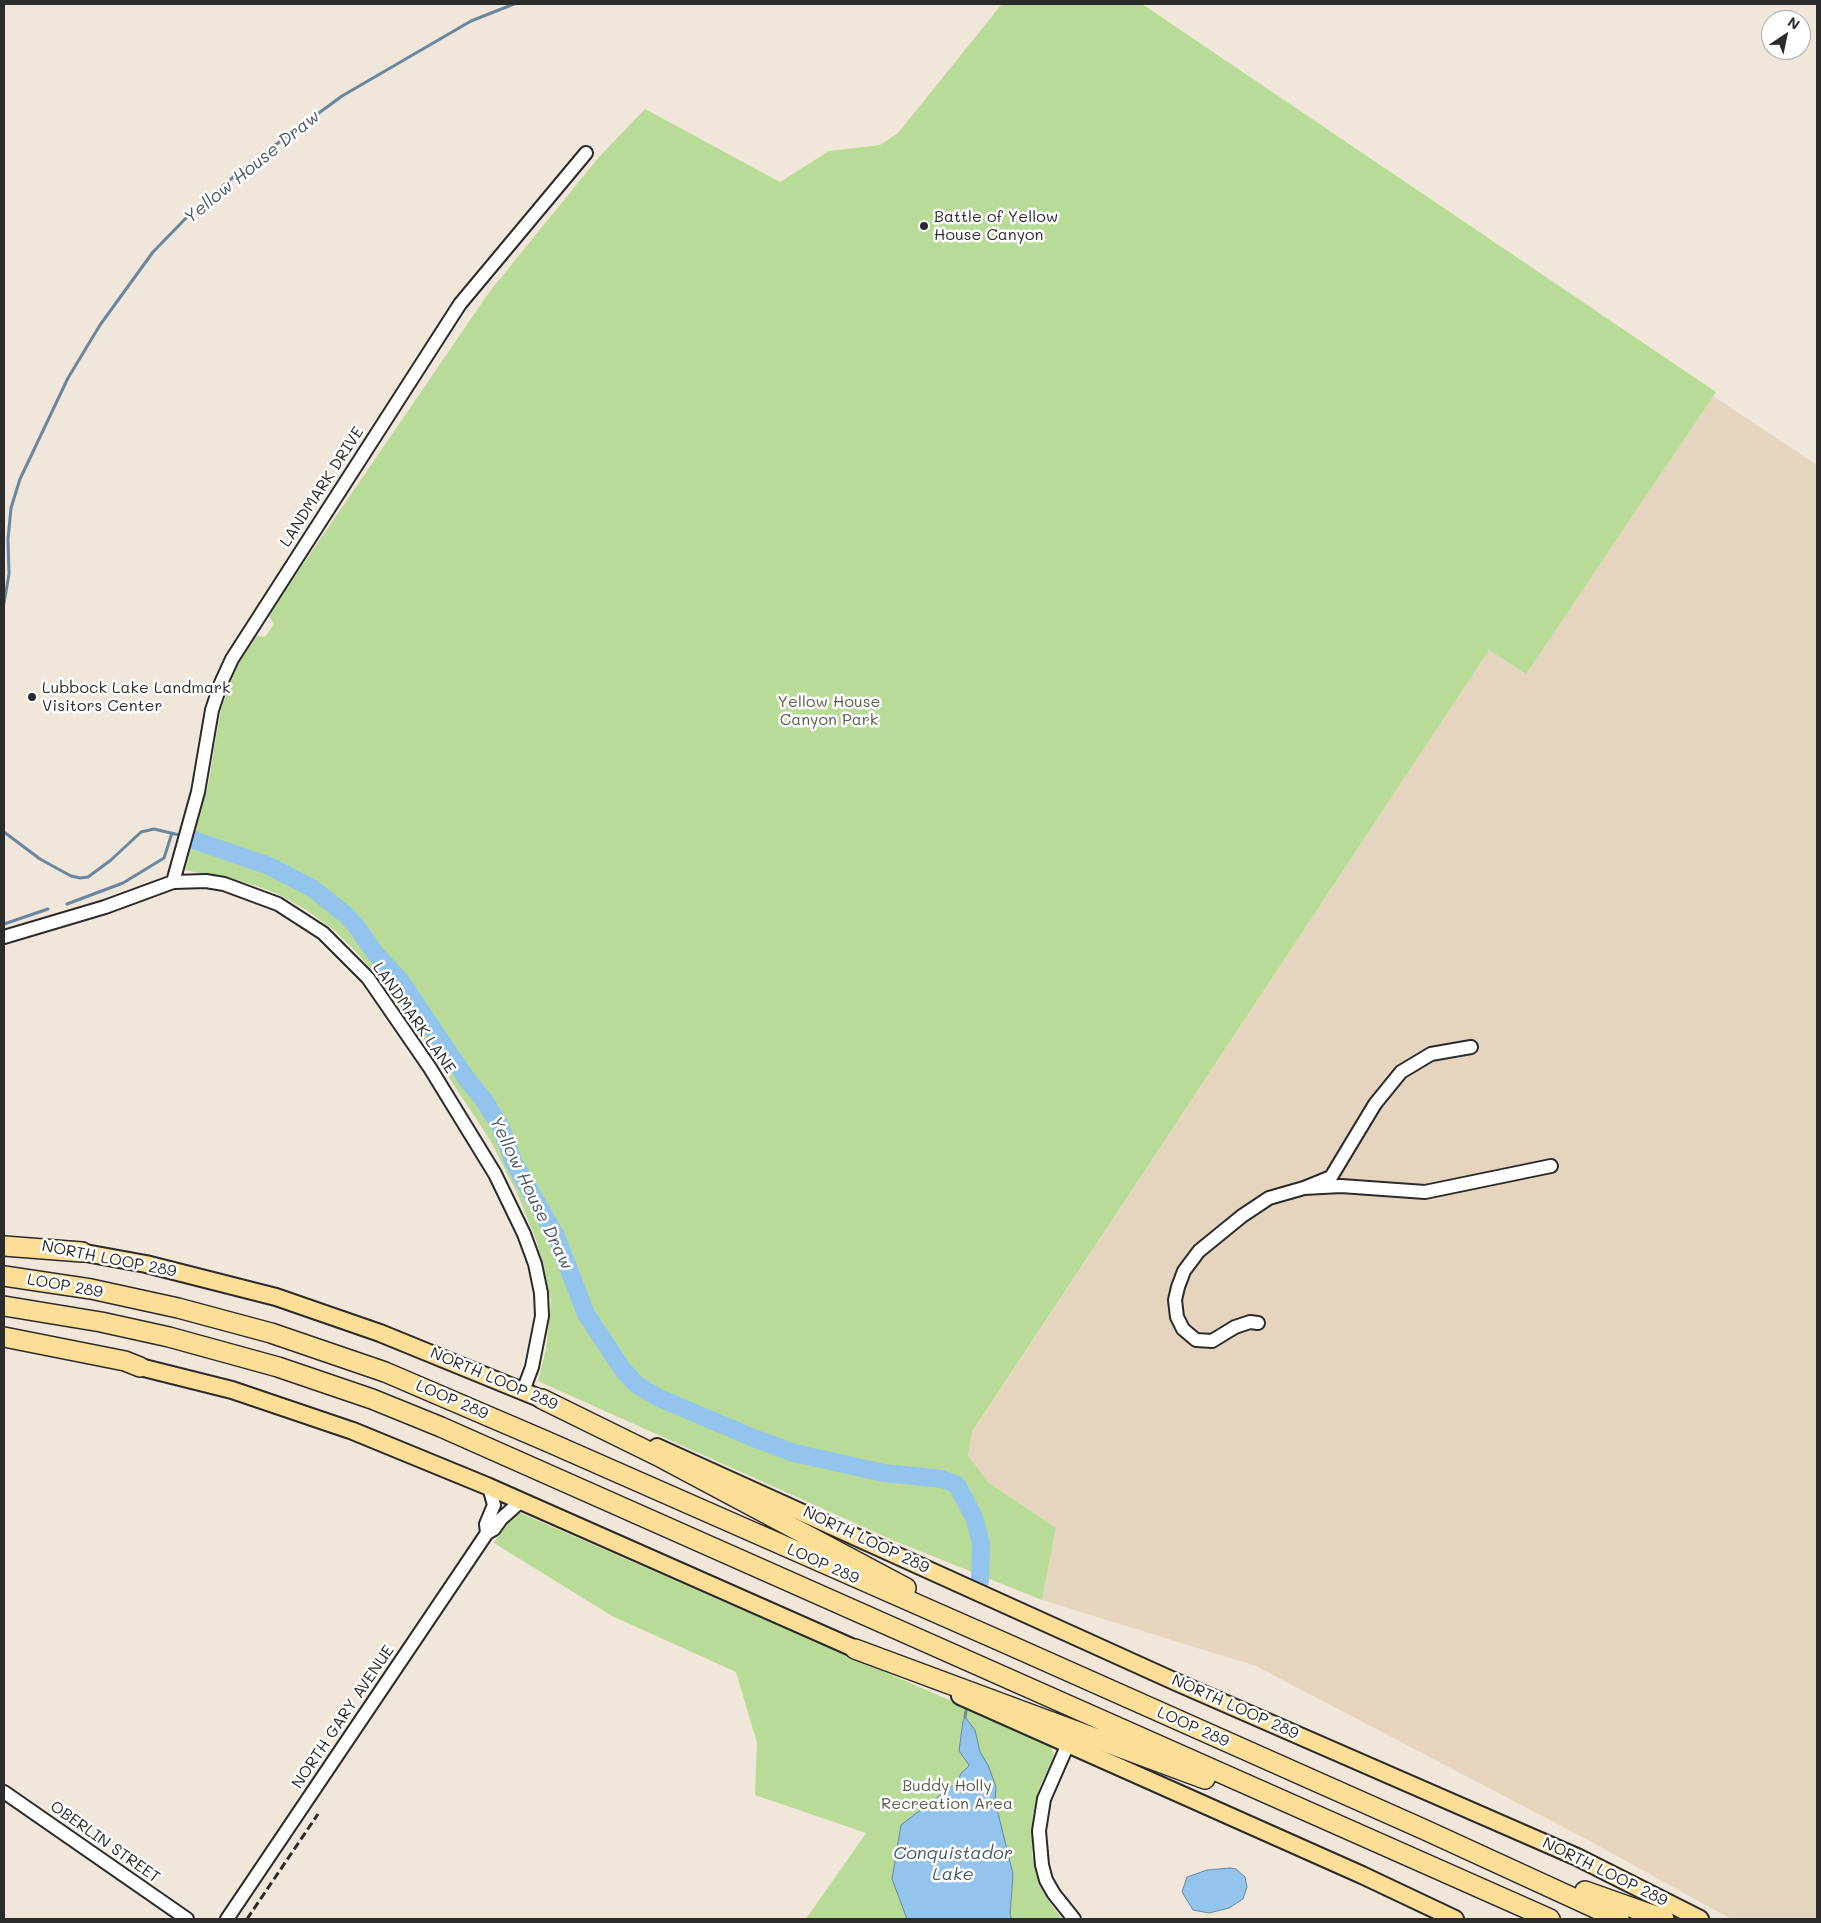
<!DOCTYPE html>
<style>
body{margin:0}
#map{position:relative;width:1821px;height:1923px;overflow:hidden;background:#f0e6d9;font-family:Mali,sans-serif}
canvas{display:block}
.frame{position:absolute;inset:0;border:5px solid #2b2b2b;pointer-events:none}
.north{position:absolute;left:1761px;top:10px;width:50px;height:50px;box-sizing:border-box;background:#fff;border:1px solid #aaa;border-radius:50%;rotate:34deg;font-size:14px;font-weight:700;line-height:20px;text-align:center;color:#2b2b2b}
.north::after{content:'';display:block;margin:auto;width:18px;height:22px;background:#2b2b2b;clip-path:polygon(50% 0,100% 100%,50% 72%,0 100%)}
</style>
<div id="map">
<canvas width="1821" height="1923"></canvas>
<div class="frame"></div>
<div class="north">N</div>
</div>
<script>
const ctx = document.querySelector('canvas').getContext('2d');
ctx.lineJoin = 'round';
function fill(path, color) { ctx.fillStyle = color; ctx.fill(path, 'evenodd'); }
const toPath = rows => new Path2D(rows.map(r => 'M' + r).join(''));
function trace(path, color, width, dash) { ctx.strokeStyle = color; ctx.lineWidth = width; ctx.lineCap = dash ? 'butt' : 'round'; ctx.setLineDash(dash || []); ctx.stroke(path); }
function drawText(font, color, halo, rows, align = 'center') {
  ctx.font = font + ' Mali,sans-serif'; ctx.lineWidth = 5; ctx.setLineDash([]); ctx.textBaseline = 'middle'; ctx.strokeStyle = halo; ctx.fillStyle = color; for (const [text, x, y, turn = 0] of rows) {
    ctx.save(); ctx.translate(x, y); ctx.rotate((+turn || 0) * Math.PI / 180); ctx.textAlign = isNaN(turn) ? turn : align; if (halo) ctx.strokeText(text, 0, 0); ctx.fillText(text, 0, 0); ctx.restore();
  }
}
const built = toPath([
 [1713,396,1817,465,1817,1919,1731,1919,1588,1840,1256,1666,1042,1600,1056,1528,988,1482,968,1455,972,1433,1489,650,1526,674]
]);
const green = toPath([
 [1002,4,1142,4,1716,392,1526,674,1489,650,972,1432,968,1455,988,1482,1056,1528,1042,1600,895,1541,538,1381,546,1349,551,1301,537,1242,517,1193,490,1140,421,1035,385,985,356,952,335,931,308,911,278,894,251,884,185,870,208,786,221,709,235,670,246,649,256,636,265,637,274,624,269,616,273,608,490,291,599,157,645,109,780,182,829,151,880,145,898,133],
 [518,1512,1050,1744,1054,1756,1040,1786,1033,1814,1032,1855,1047,1899,1062,1919,806,1919,866,1833,755,1795,757,1743,736,1672,612,1616,494,1543,509,1517]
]);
const water = toPath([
 [965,1717,975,1730,980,1752,988,1765,996,1787,995,1801,1013,1874,1010,1915,1012,1919,907,1919,892,1879,901,1825,956,1783,962,1772,967,1768,969,1765,959,1751,963,1721,965,1717],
 [1230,1868,1236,1869,1245,1877,1247,1887,1243,1899,1229,1908,1209,1913,1193,1910,1182,1892,1187,1877,1207,1870,1230,1868]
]);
const stream = toPath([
 [4,603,9,574,8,539,11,508,20,479,68,378,100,325,153,252,189,215,244,168,342,96,471,21,514,4],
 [4,832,40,859,71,876,80,878,88,877,111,860,141,832,154,829,179,835],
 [67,904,123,883,164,858,172,833],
 [4,924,48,909],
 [965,1717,966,1711]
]);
const river = toPath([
 [191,839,269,866,312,888,346,915,357,927,375,953,400,980,466,1078,484,1100,500,1126,514,1163,556,1236,586,1314,623,1370,637,1385,659,1398,756,1439,794,1453,884,1473,942,1479,957,1485,974,1517,981,1543,980,1581]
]);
const minor = toPath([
 [173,882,198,792,212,710,221,683,232,659,460,304,586,153],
 [4,937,105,907,173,882,206,881,224,884,278,904,323,933,368,978,430,1068,495,1174,524,1234,535,1264,541,1293,542,1316,532,1367,523,1391],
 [1471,1047,1431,1054,1401,1072,1375,1104,1331,1177,1304,1188,1341,1186,1425,1192,1551,1166],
 [1258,1323,1250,1322,1235,1327,1212,1341,1196,1340,1183,1329,1177,1317,1175,1300,1178,1287,1184,1271,1199,1251,1242,1216,1269,1198,1304,1188],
 [487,1533,486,1524,494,1505,489,1487],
 [1068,1744,1044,1799,1039,1831,1042,1865,1046,1880,1054,1894,1074,1919],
 [4,1792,187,1919],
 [227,1919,487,1533,494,1529,501,1519,521,1501]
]);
const major = toPath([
 [69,1250,146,1264,276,1297,380,1333,554,1404],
 [140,1367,232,1390,353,1431,487,1486,867,1654],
 [657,1447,1176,1682,1577,1857,1700,1919],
 [960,1696,1362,1875,1455,1919]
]);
const highway = toPath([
 [4,1246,82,1252],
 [4,1276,91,1289,178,1308,271,1333,385,1372,546,1441,1005,1643,1423,1829,1619,1919],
 [4,1306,101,1322,169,1337,278,1367,372,1399,441,1427,1550,1919],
 [4,1337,125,1361,140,1367],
 [542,1399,662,1458,906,1588],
 [855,1649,1205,1779],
 [1585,1891,1664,1919]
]);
const rail = toPath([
 [247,1919,318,1814]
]);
const markers = [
 [924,226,5,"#2b2b2b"],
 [32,697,5,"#2b2b2b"]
];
const poiNames = [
 ["Battle of Yellow",934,217],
 ["House Canyon",934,235],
 ["Lubbock Lake Landmark",42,688],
 ["Visitors Center",42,706]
];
const streetNames = [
 ["LANDMARK DRIVE",322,487,-57],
 ["LANDMARK LANE",414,1018,55],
 ["NORTH LOOP 289",109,1259,11],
 ["LOOP 289",65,1286,10],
 ["NORTH LOOP 289",494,1379,23],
 ["LOOP 289",452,1400,23],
 ["NORTH LOOP 289",866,1540,25],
 ["LOOP 289",823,1564,24],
 ["NORTH LOOP 289",1235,1707,24],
 ["NORTH GARY AVENUE",343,1717,-56],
 ["LOOP 289",1193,1727,24],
 ["OBERLIN STREET",105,1842,35],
 ["NORTH LOOP 289",1605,1872,26]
];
const parkNames = [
 ["Yellow House",829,702],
 ["Canyon Park",829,720],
 ["Buddy Holly",947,1786],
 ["Recreation Area",947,1804]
];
const waterNames = [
 ["Yellow House Draw",252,167,-39],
 ["Yellow House Draw",531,1193,64],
 ["Conquistador",953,1853],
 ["Lake",953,1874]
];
fill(built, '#e5d5be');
fill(green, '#b8dc97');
fill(water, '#92c4ee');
trace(water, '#6987a0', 1);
trace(stream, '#6987a0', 3);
trace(river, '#92c4ee', 18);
trace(minor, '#2b2b2b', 16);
trace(major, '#2b2b2b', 20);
trace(highway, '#2b2b2b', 22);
trace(minor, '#fff', 12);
trace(major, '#fcde96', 16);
trace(highway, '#fcde96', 19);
trace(rail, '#2b2b2b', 3, [8, 4]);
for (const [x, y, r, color] of markers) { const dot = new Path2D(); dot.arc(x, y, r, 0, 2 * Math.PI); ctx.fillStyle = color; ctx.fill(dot); trace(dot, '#fff', 2); }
drawText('16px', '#2b2b2b', '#fff', poiNames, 'left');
drawText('16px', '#2b2b2b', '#fff', streetNames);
drawText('16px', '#55604b', '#fff', parkNames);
drawText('italic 18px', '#4a5966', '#fff', waterNames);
</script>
